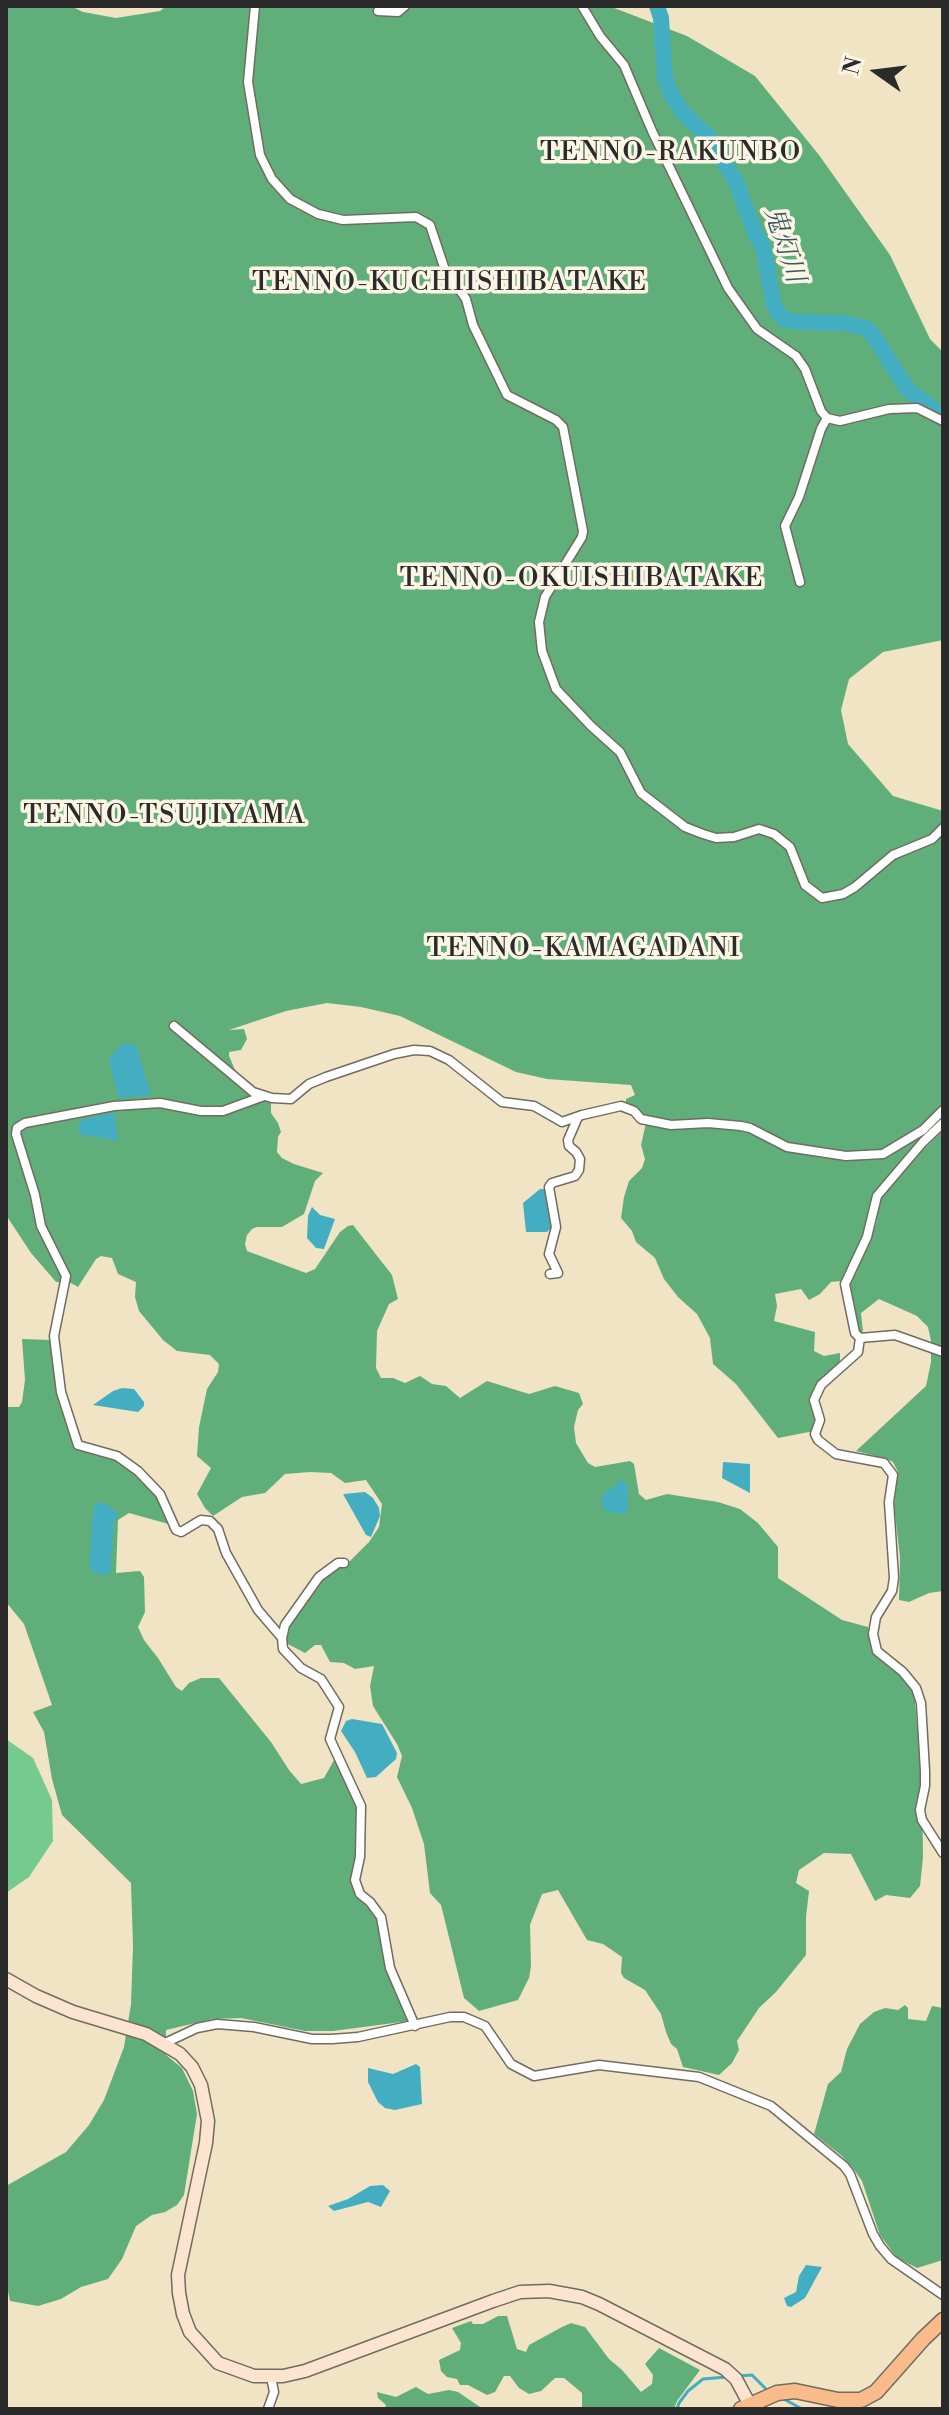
<!DOCTYPE html>
<meta charset="utf-8">
<style>
body{margin:0}
#map{position:relative;width:949px;height:2415px;overflow:hidden;background:#f0e4c5;font-family:"Libre Bodoni",serif}
canvas{display:block}
.frame{position:absolute;inset:0;border:8px solid #2b2b2b;pointer-events:none}
.north{position:absolute;left:837px;top:32px;width:80px;height:80px;-webkit-text-stroke:6px #fcf5e5;paint-order:stroke;rotate:284deg;font-size:22px;font-weight:700;line-height:32px;text-align:center;color:#2b2b2b}
.north::after{content:'';display:block;margin:auto;width:28px;height:36px;background:#2b2b2b;clip-path:polygon(50% 0,100% 100%,50% 72%,0 100%)}
</style>
<div id="map">
<canvas width="949" height="2415"></canvas>
<div class="frame"></div>
<div class="north">N</div>
</div>
<script>
const ctx = document.querySelector('canvas').getContext('2d');
ctx.lineJoin = 'round';
function fill(path, color) { ctx.fillStyle = color; ctx.fill(path, 'evenodd'); }
const toPath = rows => new Path2D(rows.map(r => 'M' + r).join(''));
function trace(path, color, width, dash) { ctx.strokeStyle = color; ctx.lineWidth = width; ctx.lineCap = dash ? 'butt' : 'round'; ctx.setLineDash(dash || []); ctx.stroke(path); }
function drawText(font, color, halo, rows, align = 'center') {
  ctx.font = font + ' "Libre Bodoni","Noto Serif JP",serif'; ctx.lineWidth = 7; ctx.setLineDash([]); ctx.textBaseline = 'middle'; ctx.strokeStyle = halo; ctx.fillStyle = color; for (const [text, x, y, turn = 0] of rows) {
    ctx.save(); ctx.translate(x, y); ctx.rotate((+turn || 0) * Math.PI / 180); ctx.textAlign = isNaN(turn) ? turn : align; if (halo) ctx.strokeText(text, 0, 0); ctx.fillText(text, 0, 0); ctx.restore();
  }
}
const green = toPath([
 [6,1739,33,1758,52,1800,53,1841,29,1877,6,1893]
]);
const forest = toPath([
 [6,6,71,6,83,12,116,18,160,11,166,6,609,6,687,36,755,76,819,155,890,255,930,339,943,352,943,640,883,652,849,679,841,710,848,744,893,796,943,811,943,1119,878,1187,865,1231,842,1281,831,1282,820,1294,809,1300,801,1289,775,1294,777,1306,774,1321,815,1332,814,1351,824,1356,840,1353,840,1363,819,1382,811,1395,811,1406,817,1417,814,1431,778,1438,736,1384,713,1364,710,1338,697,1314,678,1297,664,1279,655,1258,636,1242,632,1231,621,1218,624,1197,629,1181,642,1168,645,1159,641,1145,646,1123,626,1105,626,1099,635,1095,631,1085,547,1079,516,1072,400,1016,361,1007,327,1003,286,1011,229,1030,244,1029,247,1039,241,1050,229,1052,229,1056,236,1072,237,1084,271,1102,271,1113,278,1123,281,1132,278,1137,277,1152,282,1158,294,1164,323,1173,315,1181,304,1214,282,1227,257,1227,252,1229,247,1235,245,1244,247,1251,306,1273,315,1269,340,1232,348,1226,353,1225,392,1275,398,1299,389,1304,377,1331,376,1368,381,1378,393,1378,405,1383,420,1376,432,1384,446,1386,460,1398,487,1381,529,1394,555,1386,579,1393,583,1404,578,1410,574,1427,576,1443,588,1463,595,1467,630,1461,634,1464,639,1494,646,1500,667,1494,718,1502,740,1509,758,1523,778,1547,778,1578,842,1620,868,1627,872,1649,881,1661,902,1674,914,1689,922,1785,923,1857,920,1886,910,1898,886,1895,875,1901,851,1854,824,1853,799,1870,796,1883,809,1891,806,1917,806,1955,776,1992,759,2008,737,2041,739,2050,732,2063,719,2075,683,2067,677,2049,671,2044,666,2032,661,2014,645,1990,624,1978,621,1973,622,1957,603,1944,587,1940,558,1890,542,1894,530,1925,531,1966,529,1978,518,2000,479,2011,464,1998,441,1905,430,1893,424,1844,412,1808,397,1777,402,1756,397,1744,373,1706,370,1686,374,1666,355,1669,344,1663,330,1662,321,1645,315,1645,305,1653,284,1642,289,1623,319,1579,348,1563,369,1542,379,1527,382,1504,366,1480,345,1483,331,1473,310,1472,285,1474,265,1493,242,1497,213,1516,205,1508,197,1494,211,1468,197,1456,199,1427,207,1389,218,1372,219,1364,210,1355,177,1351,163,1340,139,1311,135,1297,136,1282,118,1274,112,1258,101,1256,96,1259,78,1287,71,1283,56,1282,31,1253,6,1215],
 [943,1130,943,1591,929,1593,909,1602,899,1600,900,1557,894,1506,898,1472,893,1462,884,1458,856,1451,926,1386,931,1362,931,1341,928,1327,917,1316,879,1299,861,1313,863,1331,860,1334,848,1291,850,1279,869,1243,876,1224,880,1198,897,1176],
 [22,1339,51,1340,72,1441,81,1451,116,1459,136,1472,158,1497,172,1525,129,1513,118,1520,116,1573,140,1571,144,1577,145,1612,138,1627,144,1640,158,1658,176,1687,182,1691,189,1683,201,1678,219,1678,271,1742,289,1770,301,1784,324,1778,334,1760,358,1808,353,1886,361,1901,379,1919,409,2021,333,2031,305,2031,241,2018,213,2019,166,2030,166,2055,182,2068,193,2091,197,2114,184,2195,177,2205,165,2212,152,2215,136,2226,122,2259,108,2279,81,2287,61,2299,38,2306,10,2301,6,2281,6,2186,66,2152,89,2125,104,2100,124,2047,131,2004,133,1946,131,1883,62,1815,52,1779,44,1732,33,1712,52,1705,24,1624,6,1602,6,1407,19,1407,22,1402,25,1380],
 [905,2005,908,2008,908,2019,926,2021,932,2006,943,2008,943,2260,917,2268,897,2258,880,2235,862,2181,855,2171,842,2156,814,2134,828,2084,841,2072,847,2049,860,2024,874,2012,885,2008,898,2010],
 [498,2316,507,2316,517,2349,526,2352,529,2345,562,2327,571,2323,585,2327,609,2359,622,2370,641,2392,652,2384,653,2375,645,2364,659,2348,700,2370,677,2401,674,2409,582,2409,582,2393,564,2378,555,2378,541,2391,529,2394,519,2388,510,2376,504,2376,495,2392,487,2395,468,2385,460,2385,457,2379,447,2377,441,2371,439,2360,460,2350,461,2343,452,2328,471,2321,473,2324,483,2324],
 [416,2387,428,2394,449,2390,458,2392,483,2409,385,2409,386,2405,378,2398,377,2392,396,2397]
]);
const water = toPath([
 [123,1043,136,1045,151,1095,119,1098,109,1062,110,1057],
 [114,1112,118,1141,80,1134,78,1125,81,1120],
 [540,1189,547,1189,553,1222,551,1228,547,1232,526,1232,523,1203],
 [312,1207,320,1215,335,1219,324,1249,316,1248,307,1238,308,1216],
 [122,1388,134,1389,144,1402,144,1406,138,1412,93,1405,113,1391],
 [723,1462,750,1464,750,1493,722,1478],
 [622,1480,627,1484,628,1512,620,1514,605,1511,601,1502,603,1495],
 [365,1492,373,1498,379,1508,380,1516,371,1537,366,1535,343,1494],
 [99,1502,108,1505,119,1515,114,1521,110,1573,107,1575,93,1573,89,1565,93,1514,94,1505],
 [352,1719,382,1724,397,1753,396,1759,376,1777,367,1778,355,1752,341,1731,346,1721],
 [416,2064,420,2067,422,2104,395,2110,385,2108,378,2102,368,2082,368,2068,393,2074],
 [383,2185,390,2191,381,2207,368,2202,334,2211,328,2206,348,2199,370,2186],
 [806,2265,822,2267,805,2298,791,2307,787,2306,784,2298,796,2292,799,2276]
]);
const stream = toPath([
 [738,2376,752,2375,768,2391],
 [782,2398,802,2409],
 [677,2409,679,2403,688,2391,703,2379,727,2377]
]);
const river = toPath([
 [657,6,661,18,665,77,670,92,683,113,709,137,737,184,754,231,763,247,774,305,779,314,786,320,797,322,843,323,866,328,874,336,907,389,943,417]
]);
const street = toPath([
 [255,6,248,82,260,155,272,179,290,199,318,214,343,220,416,217,430,225,445,270,466,299,473,325,507,395,556,420,563,427,583,531,582,537,545,597,539,622,542,651,556,689,591,726,620,752,641,793,685,827,703,834,716,838,734,837,759,829,774,834,790,847,805,885,822,898,843,894,855,887,893,855,932,839,943,828],
 [582,6,600,36,624,65,652,131,728,288,757,329,796,356,805,369,821,411,827,418,840,421,889,409,917,408,943,421],
 [378,11,398,12,405,6],
 [800,582,785,526,799,497,821,429,827,418],
 [174,1026,253,1092,272,1098,291,1099,309,1084,326,1077,394,1054,414,1050,430,1051,449,1060,502,1102,534,1106,562,1122,582,1115,621,1106,634,1111,641,1119,671,1125,708,1123,741,1126,750,1128,787,1147,846,1156,883,1154,923,1130,943,1110],
 [264,1096,223,1111,201,1111,160,1103,114,1106,25,1123,17,1128,16,1134,35,1195,41,1226,66,1276,54,1336,61,1392,78,1445,117,1456,138,1471,160,1494,176,1530,181,1532,201,1520,210,1521,218,1529,226,1553,258,1610,282,1638],
 [943,1123,923,1142,877,1196,867,1237,845,1284,855,1333,860,1338,858,1352,821,1385,814,1400,820,1420,815,1434,818,1440,836,1454,884,1463,893,1475,889,1502,894,1578,892,1591,876,1617,873,1634,877,1651,903,1672,916,1688,921,1703,925,1771,925,1786,920,1810,922,1820,943,1853],
 [550,1274,558,1273,549,1254,556,1227,549,1187,552,1183,575,1176,579,1170,580,1159,576,1152,569,1146,568,1140,578,1117],
 [860,1338,895,1335,943,1352],
 [344,1563,338,1563,319,1577,285,1625,282,1638,283,1649,301,1668,321,1679,339,1707,330,1739,361,1806,360,1857,355,1880,360,1894,370,1902,381,1917,390,1968,415,2026],
 [165,2043,197,2028,217,2024,254,2027,312,2039,332,2039,358,2037,450,2017,464,2017,485,2026,511,2064,534,2076,599,2065,699,2077,771,2106,844,2166,850,2174,873,2234,880,2246,891,2259,943,2295],
 [268,2409,274,2392,271,2377]
]);
const secondary = toPath([
 [6,1979,36,1996,73,2012,146,2034,180,2054,192,2067,201,2085,208,2121,206,2143,178,2275,179,2293,183,2314,190,2332,218,2363,254,2376,283,2376,305,2371,493,2301,520,2292,549,2291,582,2297,599,2304,725,2369,736,2379,750,2405]
]);
const primary = toPath([
 [741,2409,777,2393,795,2391,838,2400,861,2400,876,2392,923,2339,943,2320]
]);
const neighbourhoodNames = [
 ["TENNO-RAKUNBO",671,154],
 ["TENNO-KUCHIISHIBATAKE",450,284],
 ["TENNO-OKUISHIBATAKE",582,580],
 ["TENNO-TSUJIYAMA",165,817],
 ["TENNO-KAMAGADANI",584,950]
];
const waterNames = [
 ["鬼灯川",783,245,72]
];
fill(green, '#75cb8f');
fill(forest, '#60af7a');
fill(water, '#43aec2');
trace(stream, '#43aec2', 3);
trace(river, '#43aec2', 16);
trace(street, '#706c61', 11);
trace(secondary, '#706c61', 15);
trace(primary, '#706c61', 17);
trace(street, '#fff', 8);
trace(secondary, '#fde4d1', 12);
trace(primary, '#fabb8b', 14);
ctx.letterSpacing = '2px';
drawText('26px', '#2b2b2b', '#fcf5e5', neighbourhoodNames);
ctx.letterSpacing = '0px';
drawText('italic 26px', '#335960', '#fcf5e5', waterNames);
</script>
